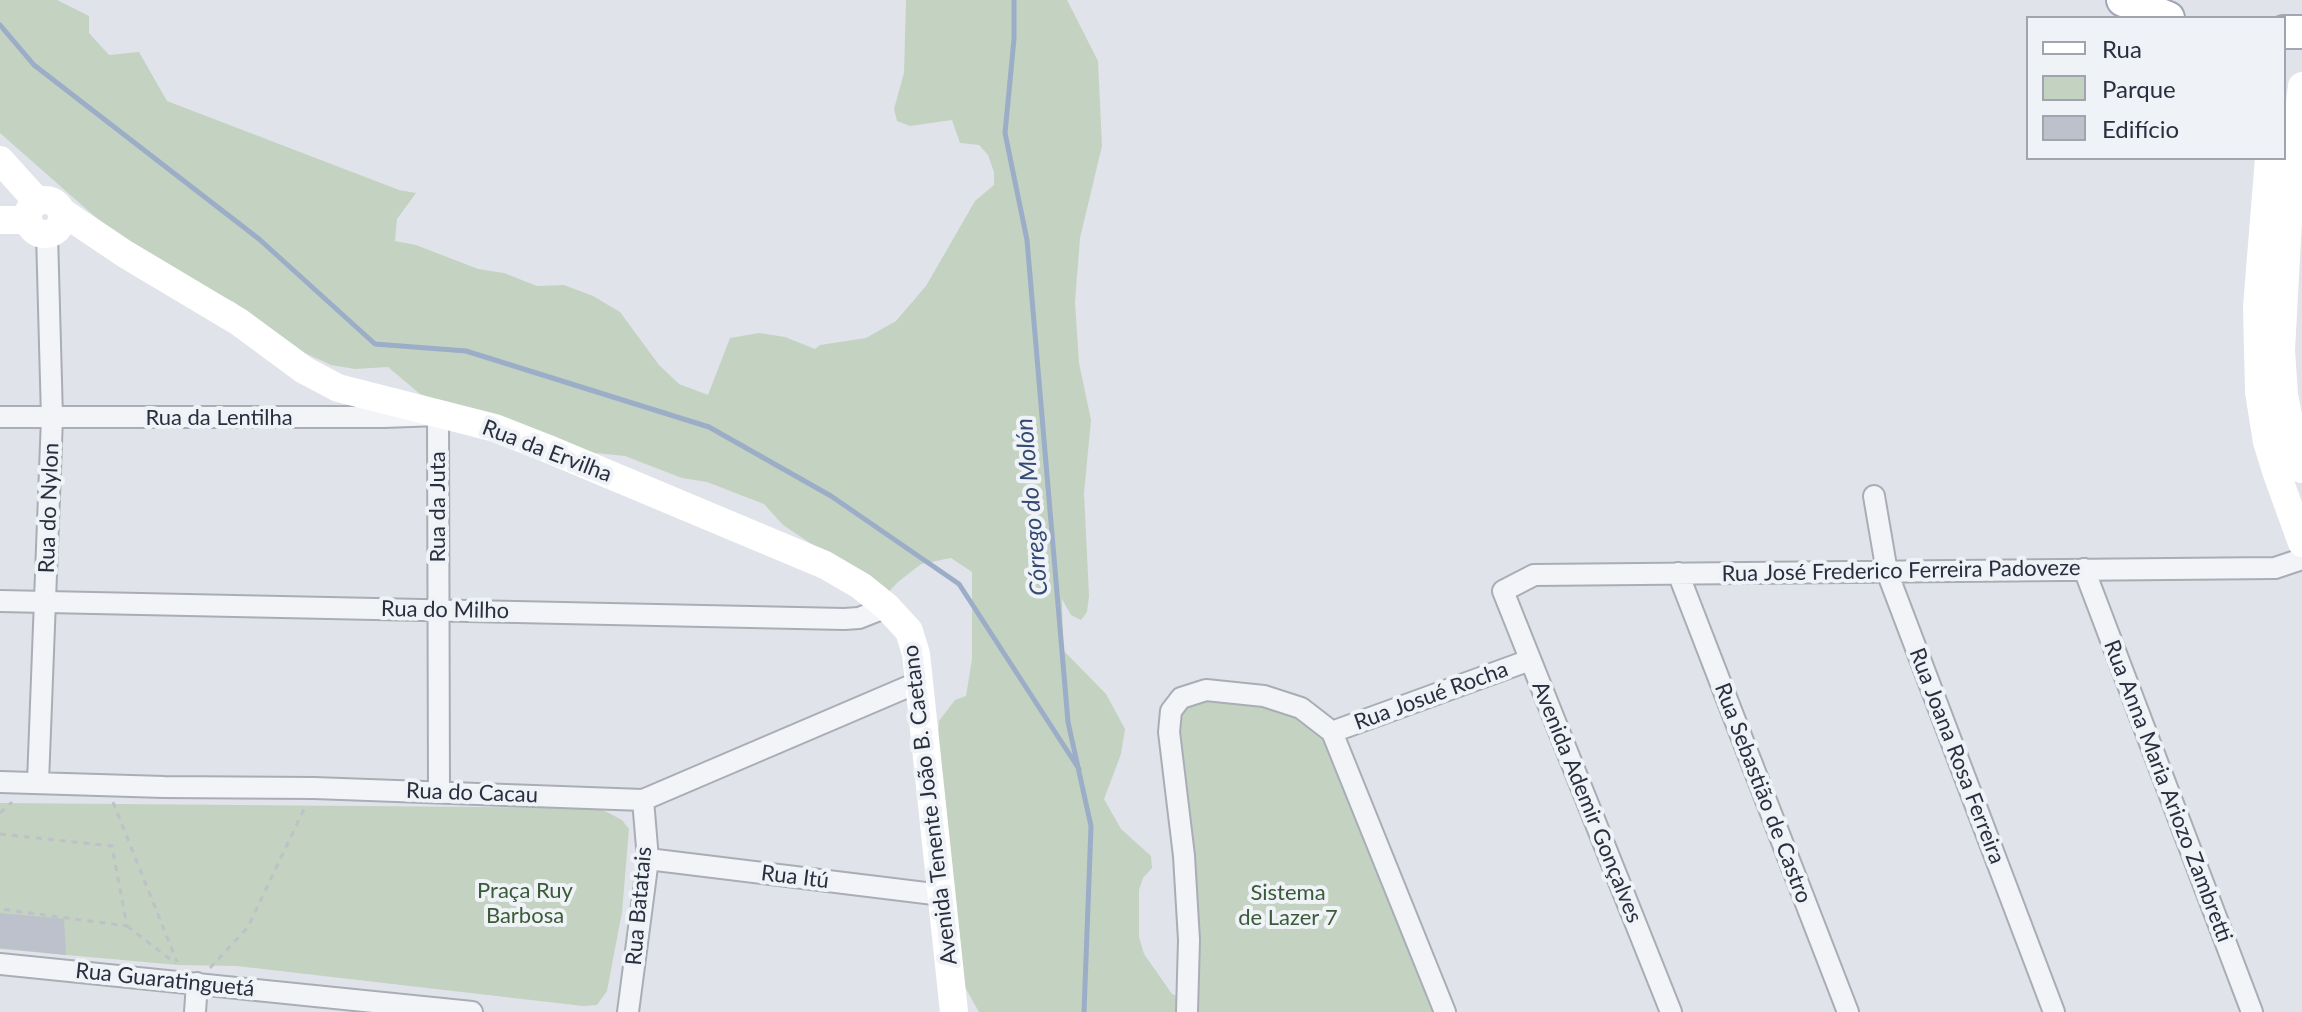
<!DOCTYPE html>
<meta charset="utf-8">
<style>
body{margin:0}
#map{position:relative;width:2302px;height:1012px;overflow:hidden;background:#e0e3e9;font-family:Lato,sans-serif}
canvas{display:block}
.legend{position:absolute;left:2026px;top:16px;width:260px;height:144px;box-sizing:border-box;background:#eff2f6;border:2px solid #a0a4ad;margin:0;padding:10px 14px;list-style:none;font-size:24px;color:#292f3f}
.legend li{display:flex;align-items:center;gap:16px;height:40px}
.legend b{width:40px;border:2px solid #a0a4ad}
</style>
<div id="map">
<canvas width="2302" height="1012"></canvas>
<ul class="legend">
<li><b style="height:10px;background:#fff"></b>Rua</li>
<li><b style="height:22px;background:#c4d2c1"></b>Parque</li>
<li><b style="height:22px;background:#bdc1cb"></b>Edifício</li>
</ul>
</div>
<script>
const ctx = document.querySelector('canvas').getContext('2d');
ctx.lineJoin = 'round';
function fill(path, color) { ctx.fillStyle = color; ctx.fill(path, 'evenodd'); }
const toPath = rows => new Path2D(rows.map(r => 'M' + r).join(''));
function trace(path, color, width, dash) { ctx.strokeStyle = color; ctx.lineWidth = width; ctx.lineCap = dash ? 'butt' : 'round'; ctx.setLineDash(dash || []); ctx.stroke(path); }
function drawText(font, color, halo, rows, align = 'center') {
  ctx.font = font + ' Lato,sans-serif'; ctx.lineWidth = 8; ctx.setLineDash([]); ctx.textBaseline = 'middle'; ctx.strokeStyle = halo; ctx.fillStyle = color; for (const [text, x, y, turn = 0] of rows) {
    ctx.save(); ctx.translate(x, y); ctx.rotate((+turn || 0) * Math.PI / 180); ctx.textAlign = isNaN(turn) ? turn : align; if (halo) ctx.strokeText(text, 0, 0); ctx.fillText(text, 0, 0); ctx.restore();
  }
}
const green = toPath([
 [0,0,57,0,89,16,89,33,109,55,139,52,167,101,399,190,416,193,397,219,395,241,416,245,478,269,504,273,537,286,564,285,593,296,620,312,659,365,679,384,708,395,730,338,759,333,785,337,815,349,820,345,866,338,896,321,926,286,975,201,994,185,994,172,988,155,979,145,960,143,952,120,910,126,897,121,894,109,904,73,906,0,1067,0,1098,61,1102,146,1080,238,1075,302,1079,363,1091,420,1084,493,1089,596,1087,612,1081,620,1071,615,1062,599,1063,650,1106,694,1125,729,1121,754,1104,799,1121,829,1151,856,1152,868,1143,878,1139,890,1139,937,1144,954,1172,994,1185,999,1174,780,1181,698,1264,696,1332,732,1445,1012,979,1012,957,973,934,799,939,721,955,700,966,696,972,659,972,572,951,558,921,564,898,582,879,602,828,555,783,525,764,504,707,482,682,478,625,456,567,450,420,394,388,367,355,369,331,365,305,353,234,302,143,259,0,133],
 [0,803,595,808,605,811,622,820,629,829,622,912,607,991,597,1005,583,1006,237,966,178,965,0,949]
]);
const stream = toPath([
 [1014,0,1014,39,1005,133,1027,240,1068,722,1091,826,1084,1012],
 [0,25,34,65,259,239,375,344,466,351,709,427,831,496,959,584,1079,769]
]);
const building = toPath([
 [0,913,64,919,66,955,0,948]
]);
const path = toPath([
 [113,802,177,962],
 [0,813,12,802],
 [0,834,112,846,127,926,0,909],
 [127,926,175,963],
 [210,968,248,927,305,807]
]);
const street = toPath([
 [0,417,384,417,438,415,439,792],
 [1874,496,1887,572,2054,1012],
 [2084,569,2252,1012],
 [1678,573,1848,1012],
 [0,601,844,619,859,618,887,607],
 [1332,732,1530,660],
 [0,782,164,787,314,788,643,800,919,682],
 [38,782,52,418,47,234],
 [648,859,942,895],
 [0,964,472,1012],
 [195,1012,197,983],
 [628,1012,648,859,643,800],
 [1187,1012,1189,940,1184,856,1169,732,1171,711,1181,698,1206,690,1264,696,1301,708,1332,732,1445,1012],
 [1671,1012,1503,591,1534,575,2275,568,2302,559]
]);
const secondary = toPath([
 [2302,86,2290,184,2281,350,2284,395,2293,440,2302,469],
 [2269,158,2257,307,2259,392,2267,442,2277,474,2302,543],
 [0,160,37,201],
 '28 217a17 17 0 1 1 34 0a17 17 0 1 1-34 0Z',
 [61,211,125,254,239,322,304,370,338,388,495,428,546,448,825,565,861,586,887,607,909,631,916,654,954,1012],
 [0,220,28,220]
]);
const primary = toPath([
 [2123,0,2168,18],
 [2284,32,2302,32]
]);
const streetNames = [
 ["Rua da Lentilha",219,418],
 ["Rua da Ervilha",547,451,21],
 ["Rua da Juta",438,507,-90],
 ["Rua do Nylon",49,508,-88],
 ["Rua José Frederico Ferreira Padoveze",1901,571,-1],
 ["Rua do Milho",445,610,1],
 ["Rua Josué Rocha",1431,696,-20],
 ["Rua Joana Rosa Ferreira",1957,756,69],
 ["Rua Anna Maria Ariozo Zambretti",2168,791,69],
 ["Rua do Cacau",472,793,2],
 ["Rua Sebastião de Castro",1763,793,69],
 ["Avenida Ademir Gonçalves",1587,802,68],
 ["Avenida Tenente João B. Caetano",930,805,-97],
 ["Rua Itú",795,877,7],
 ["Rua Batatais",639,906,-85],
 ["Rua Guaratinguetá",165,980,6]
];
const parkNames = [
 ["Praça Ruy",525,891],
 ["Barbosa",525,916],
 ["Sistema",1288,893],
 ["de Lazer 7",1288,918]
];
const waterNames = [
 ["Córrego do Molón",1032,507,-95]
];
fill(green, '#c4d2c1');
trace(stream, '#9cadc8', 5);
fill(building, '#bdc1cb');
trace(street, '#a9adb6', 24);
trace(primary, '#a0a6b4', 36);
trace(path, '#bec1c7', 3, [6, 6]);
trace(street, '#f3f4f7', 20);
trace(secondary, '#fff', 28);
trace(primary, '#fff', 32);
drawText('22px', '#292f3f', '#eff2f6', streetNames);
drawText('22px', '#3a5b37', '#eff2f6', parkNames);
drawText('italic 24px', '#344a72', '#eff2f6', waterNames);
</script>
